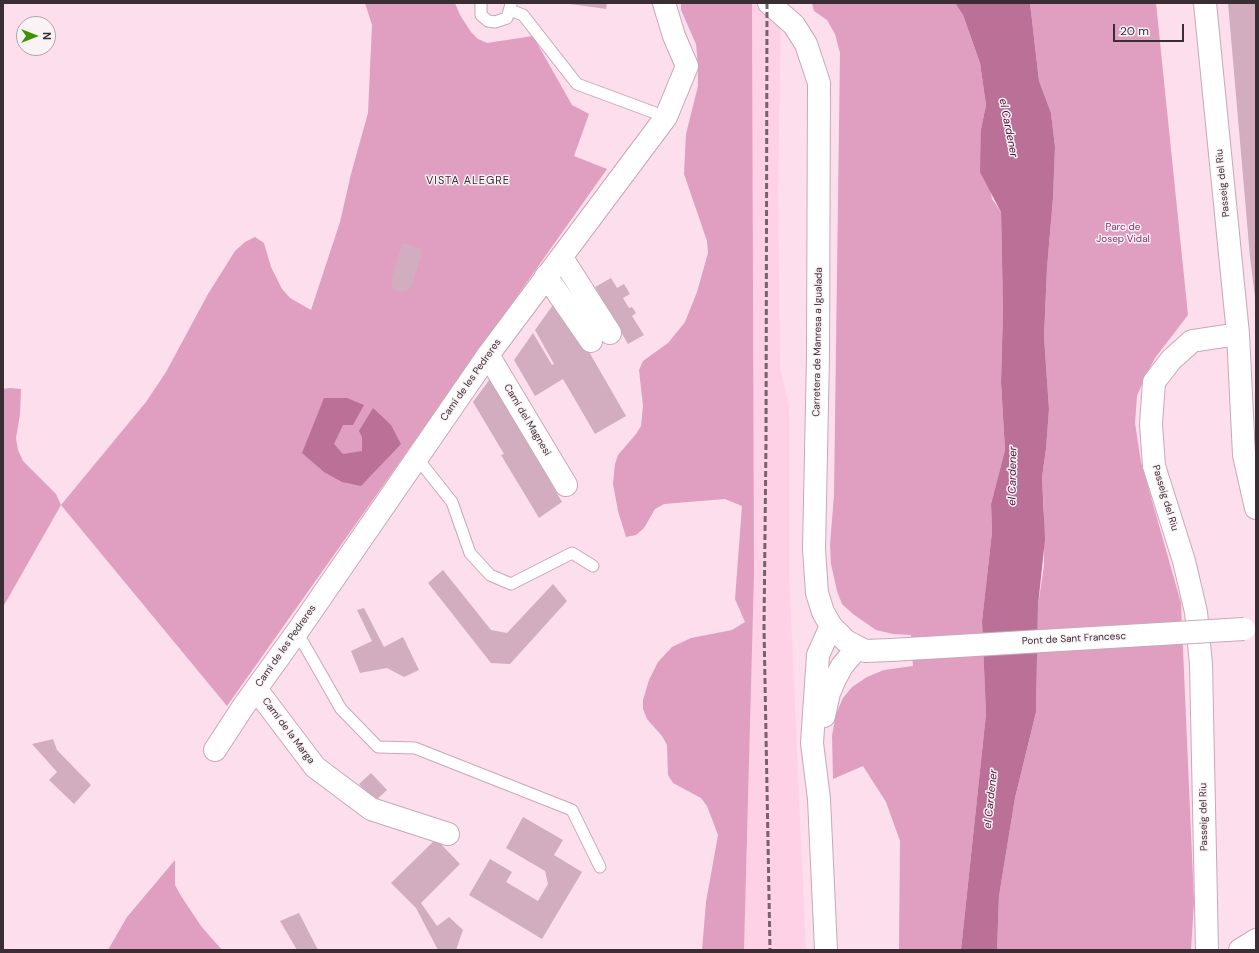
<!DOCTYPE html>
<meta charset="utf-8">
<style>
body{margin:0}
#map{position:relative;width:1259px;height:953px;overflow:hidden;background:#fcdeed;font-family:"DM Sans",sans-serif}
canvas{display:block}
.frame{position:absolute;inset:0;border:4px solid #3b2d34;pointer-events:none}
.north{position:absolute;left:16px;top:16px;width:40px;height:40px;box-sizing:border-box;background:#faf3f6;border:1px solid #aea4a8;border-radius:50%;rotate:90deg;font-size:11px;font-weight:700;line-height:16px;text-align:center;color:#3b2d34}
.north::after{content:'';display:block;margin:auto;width:14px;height:18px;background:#3e9300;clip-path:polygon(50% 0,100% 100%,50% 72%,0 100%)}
.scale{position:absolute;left:1113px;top:24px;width:71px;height:18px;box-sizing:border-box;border:2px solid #3b2d34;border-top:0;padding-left:5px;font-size:12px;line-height:14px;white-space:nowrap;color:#3b2d34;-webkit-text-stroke:3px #faf3f6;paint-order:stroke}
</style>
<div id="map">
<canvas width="1259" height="953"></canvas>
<div class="frame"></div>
<div class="north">N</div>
<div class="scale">20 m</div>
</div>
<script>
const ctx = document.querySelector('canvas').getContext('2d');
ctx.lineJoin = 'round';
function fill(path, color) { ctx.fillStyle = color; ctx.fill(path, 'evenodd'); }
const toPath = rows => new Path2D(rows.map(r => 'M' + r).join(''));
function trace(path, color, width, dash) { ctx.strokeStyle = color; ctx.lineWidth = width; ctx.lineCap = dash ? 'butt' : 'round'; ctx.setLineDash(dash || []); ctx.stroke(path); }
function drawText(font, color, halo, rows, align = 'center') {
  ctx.font = font + ' "DM Sans",sans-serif'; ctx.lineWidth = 3; ctx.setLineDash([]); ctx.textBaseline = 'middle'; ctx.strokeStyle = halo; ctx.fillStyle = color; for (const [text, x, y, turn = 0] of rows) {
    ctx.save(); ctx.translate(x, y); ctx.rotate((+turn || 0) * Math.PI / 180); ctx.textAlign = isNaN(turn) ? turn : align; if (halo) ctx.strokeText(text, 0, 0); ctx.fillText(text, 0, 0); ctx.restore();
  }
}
const built = toPath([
 [752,3,781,3,778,196,780,368,789,407,789,574,806,950,744,950,754,575]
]);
const green = toPath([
 [365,3,455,3,460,15,471,32,478,39,487,43,533,36,572,105,589,114,574,156,607,169,227,706,61,505,3,607,3,389,10,388,21,389,20,414,16,438,18,450,23,461,56,494,61,505,146,402,166,372,208,294,235,251,245,242,255,237,264,243,271,267,282,289,290,298,311,310,340,222,351,174,368,113,372,25],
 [681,3,752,3,754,575,744,950,702,950,706,902,718,835,707,806,701,798,673,783,668,775,667,745,662,736,647,719,643,709,643,700,649,680,658,662,672,647,691,638,732,630,745,622,735,599,742,506,725,499,664,504,655,509,644,528,636,535,626,537,618,511,613,484,615,464,618,455,636,434,641,426,643,406,639,370,643,361,668,343,685,322,697,292,708,253,707,241,684,174,686,134,698,86,698,66,696,44,681,10],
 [812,3,955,3,963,15,980,63,986,105,981,129,992,199,1001,212,1003,311,1001,382,1005,450,991,504,992,532,982,621,986,714,961,950,899,950,900,841,886,802,863,766,833,779,832,736,836,714,843,698,852,687,867,677,884,670,913,666,911,635,893,634,876,630,853,614,842,604,837,591,831,564,830,545,834,495,840,53,835,34,827,20,814,11],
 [1030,3,1156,3,1188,315,1155,358,1145,377,1137,396,1135,423,1141,462,1181,603,1194,902,1191,950,997,950,999,896,1015,798,1036,712,1038,605,1044,566,1044,513,1042,477,1046,449,1049,409,1044,337,1047,268,1053,198,1055,147,1051,113,1039,81],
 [175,860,175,885,181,896,201,926,222,950,108,950,127,917]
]);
const water = toPath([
 [955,3,1030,3,1039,81,1051,113,1055,147,1053,198,1047,268,1044,337,1049,409,1046,449,1042,477,1045,539,1038,605,1036,712,1015,798,999,896,997,950,961,950,986,714,982,621,992,532,991,504,1005,450,1001,382,1003,311,1001,212,980,172,981,129,986,105,980,63,963,15],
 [324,398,347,398,364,405,353,425,343,425,334,444,343,454,362,451,362,437,359,431,373,408,391,425,401,444,361,486,342,482,324,472,302,453]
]);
const building = toPath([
 [563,3,607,3,606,9],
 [1228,3,1256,3,1256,306,1250,257],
 [402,243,423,249,412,286,408,290,402,292,393,289,391,280],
 [611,278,617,288,624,284,630,294,623,298,629,308,632,307,636,313,632,316,644,335,628,344,595,287],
 [558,298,626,416,595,434,563,379,535,396,514,360,533,333,552,365,554,364,535,330],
 [490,379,562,502,539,518,501,455,504,454,473,402],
 [443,570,491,630,507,633,553,584,567,601,510,664,491,663,428,583],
 [364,608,384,647,403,637,419,670,404,677,387,668,360,673,351,651,372,641,357,610],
 [53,739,57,750,91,785,74,804,49,780,57,772,32,744],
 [371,773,387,790,375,801,359,784],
 [523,817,563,840,554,855,582,872,542,939,469,895,490,859,512,872,506,882,538,901,548,884,545,871,506,848],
 [436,839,460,864,421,903,437,926,449,917,463,930,456,950,438,950,416,908,391,883],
 [299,913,318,950,297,950,280,921]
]);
const lane = toPath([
 [481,3,481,15,488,21,495,22,507,18,511,4],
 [510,10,523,15,577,84,666,117],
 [417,458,452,502,470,553,490,575,511,584,572,553,593,566],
 [297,632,341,709,378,747,415,748,572,810,600,867]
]);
const street = toPath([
 [562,258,610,333],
 [546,276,591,341],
 [488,355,566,485],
 [256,689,315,767,371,809,448,834],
 [215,750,243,707,297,632,488,355,666,117,687,66,674,36,664,3],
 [1240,950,1256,940]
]);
const secondary = toPath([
 [769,3,794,25,806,44,819,83,818,356,814,549,817,593,823,612,831,626,846,641,865,651,891,650],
 [1205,3,1238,334,1244,455,1256,508],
 [824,716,829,693,835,679,842,666,858,647],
 [826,950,819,799,812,743,818,655,831,626],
 [1207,950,1201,664,1196,612,1184,561,1154,466,1151,424,1154,382,1171,360,1192,341,1238,334]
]);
const rail = toPath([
 [767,3,766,442,764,627,770,950]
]);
const secondaryBridge = toPath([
 [891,650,1244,629]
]);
const streetNames = [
 ["Passeig del Riu",1223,183,-96],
 ["Carretera de Manresa a Igualada",818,342,-89],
 ["Camí de les Pedreres",471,380,-55],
 ["Camí del Magnesi",527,420,59],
 ["Passeig del Riu",1165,498,73],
 ["Pont de Sant Francesc",1074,639,-3],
 ["Camí de les Pedreres",286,646,-55],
 ["Camí de la Marga",288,731,53],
 ["Passeig del Riu",1204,817,-91]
];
const parkNames = [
 ["Parc de",1123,227],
 ["Josep Vidal",1123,239]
];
const waterNames = [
 ["el Cardener",1008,128,79],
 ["el Cardener",1013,476,-89],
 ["el Cardener",991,799,-84]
];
const neighbourhoodNames = [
 ["VISTA ALEGRE",468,181]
];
fill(built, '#fed1e7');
fill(green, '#e09fc0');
fill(water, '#ba7097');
fill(building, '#d1adbf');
trace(lane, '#caa7b8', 13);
trace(street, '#caa7b8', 24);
trace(secondary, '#caa7b8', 24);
trace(lane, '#fff', 11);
trace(street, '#fff', 22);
trace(secondary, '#fff', 22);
trace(rail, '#75636c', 3, [6, 3]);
trace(secondaryBridge, '#caa7b8', 24, []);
trace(secondaryBridge, '#fff', 22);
drawText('10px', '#3b2d34', '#faf3f6', streetNames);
drawText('10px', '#892f64', '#faf3f6', parkNames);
drawText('italic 11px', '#4f0b36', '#faf3f6', waterNames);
ctx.letterSpacing = '1px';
drawText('11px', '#3b2d34', '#faf3f6', neighbourhoodNames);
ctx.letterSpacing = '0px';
</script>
